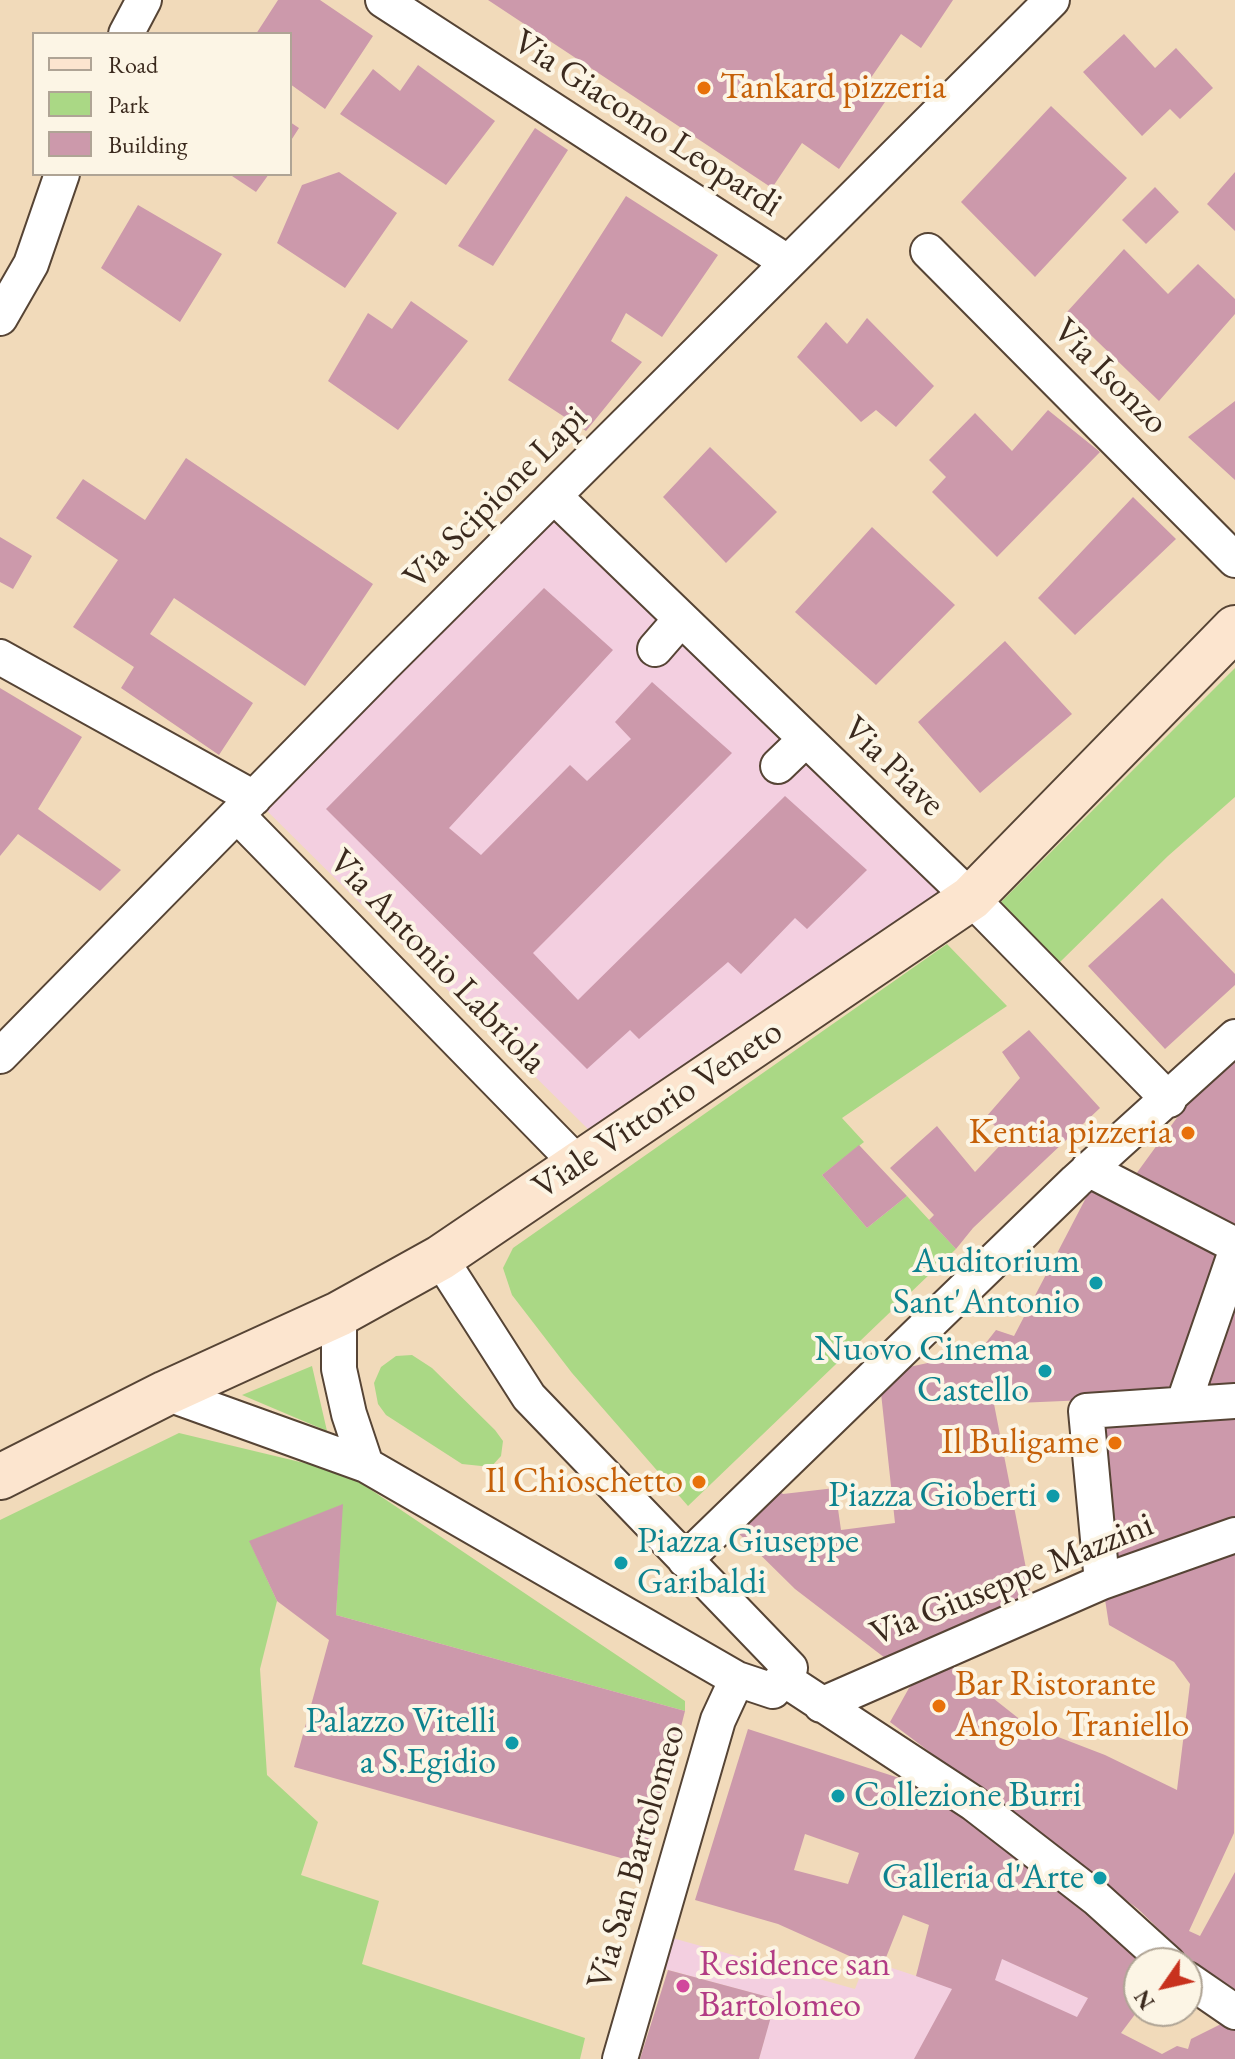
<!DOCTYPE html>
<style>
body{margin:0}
#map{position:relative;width:1235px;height:2059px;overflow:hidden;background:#f1daba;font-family:"EB Garamond",serif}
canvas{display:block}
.legend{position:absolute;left:32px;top:32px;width:260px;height:144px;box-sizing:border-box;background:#fcf5e5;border:2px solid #afa495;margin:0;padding:10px 14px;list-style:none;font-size:24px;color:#3b2a1e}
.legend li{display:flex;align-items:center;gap:16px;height:40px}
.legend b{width:40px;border:2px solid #afa495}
.north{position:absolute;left:1123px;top:1947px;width:80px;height:80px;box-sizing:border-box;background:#fcf5e5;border:2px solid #afa495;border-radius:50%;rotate:236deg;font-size:22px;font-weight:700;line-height:32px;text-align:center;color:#3b2a1e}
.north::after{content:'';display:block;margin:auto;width:28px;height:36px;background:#c8321e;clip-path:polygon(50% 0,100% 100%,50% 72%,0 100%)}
</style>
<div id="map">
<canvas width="1235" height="2059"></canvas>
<ul class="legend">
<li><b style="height:10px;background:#fce5cf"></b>Road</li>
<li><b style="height:22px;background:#aad885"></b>Park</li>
<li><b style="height:22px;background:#cc99ab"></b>Building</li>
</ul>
<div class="north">N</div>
</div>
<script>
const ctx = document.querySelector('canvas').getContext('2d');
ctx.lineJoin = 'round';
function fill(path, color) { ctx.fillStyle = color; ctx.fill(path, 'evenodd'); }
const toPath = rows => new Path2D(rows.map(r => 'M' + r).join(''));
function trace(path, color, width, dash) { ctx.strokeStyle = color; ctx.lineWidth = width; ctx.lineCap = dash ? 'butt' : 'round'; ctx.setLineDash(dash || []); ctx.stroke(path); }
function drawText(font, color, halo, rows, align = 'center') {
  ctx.font = font + ' "EB Garamond",serif'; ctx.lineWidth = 8; ctx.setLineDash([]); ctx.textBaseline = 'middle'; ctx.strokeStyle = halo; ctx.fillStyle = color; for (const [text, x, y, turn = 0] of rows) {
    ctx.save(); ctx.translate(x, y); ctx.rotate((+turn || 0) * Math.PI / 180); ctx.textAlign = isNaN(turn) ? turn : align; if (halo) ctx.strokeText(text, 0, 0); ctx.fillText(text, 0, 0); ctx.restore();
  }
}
const built = toPath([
 [555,497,971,898,594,1135,254,798],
 [658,1934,855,1989,865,1963,883,1965,952,1988,967,1942,1131,2018,1121,2033,1163,2059,759,2059,775,1999,650,1965]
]);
const green = toPath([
 [1235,668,1235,797,1168,856,1059,963,1001,902],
 [947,944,1007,1006,842,1118,864,1142,822,1175,867,1228,907,1196,956,1249,688,1506,572,1373,512,1295,503,1268,513,1248],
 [412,1355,432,1368,495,1430,503,1441,501,1456,491,1467,462,1464,386,1415,378,1404,374,1383,381,1367,396,1356],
 [312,1366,327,1431,242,1395],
 [179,1433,346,1473,685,1701,685,1711,336,1615,342,1505,250,1542,277,1601,260,1669,267,1775,318,1822,301,1875,379,1901,362,1964,585,2038,580,2059,0,2059,0,1520]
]);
const building = toPath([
 [278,0,320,0,373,36,325,109,290,84,290,34,256,34],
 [488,0,953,0,921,48,901,34,866,85,887,99,839,169,802,143,772,188],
 [1124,34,1155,68,1176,48,1213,88,1180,119,1170,109,1142,136,1083,72],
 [418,65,495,121,446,185,340,114,373,69,400,91],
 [1051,106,1127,178,1035,277,961,202],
 [290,122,299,128,290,142],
 [535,128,568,150,493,266,458,246],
 [339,172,397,213,345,288,277,243,302,185],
 [1235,172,1235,231,1207,204],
 [229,174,269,174,256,192],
 [1155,187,1179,212,1146,244,1122,220],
 [626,196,718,255,662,337,626,313,611,341,642,362,586,431,508,380],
 [138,205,222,254,180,322,101,268],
 [1124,249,1168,294,1198,264,1235,299,1235,314,1159,401,1067,312],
 [411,301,468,341,398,430,328,381,368,313,392,329],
 [867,318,934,386,896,427,876,410,861,422,797,357,826,322,847,344],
 [1235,401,1235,480,1188,437],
 [1048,410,1100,452,997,557,932,492,946,477,929,460,975,413,1012,451],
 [710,447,777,512,726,563,663,497],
 [186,458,373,584,305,686,174,598,150,634,253,703,219,755,121,688,134,667,73,627,118,560,56,518,83,479,145,520],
 [1133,497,1176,539,1075,635,1038,598],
 [872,527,955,605,876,685,795,612],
 [0,537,32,556,13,589,0,582],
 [544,588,613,650,449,828,481,855,570,765,587,781,631,739,615,722,652,682,732,753,533,953,578,1000,785,796,867,870,807,929,795,918,741,974,728,962,639,1039,630,1030,587,1069,326,809],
 [1005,641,1072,714,980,793,918,722],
 [0,688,82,737,38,809,121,870,100,891,18,834,0,856],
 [1162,898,1235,974,1235,985,1165,1049,1088,966],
 [1029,1030,1100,1108,973,1228,956,1249,929,1220,934,1215,890,1168,937,1126,975,1172,1007,1138,986,1117,1020,1078,1002,1052],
 [1235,1050,1235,1226,1136,1174,1208,1075],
 [859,1145,907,1196,867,1228,822,1175],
 [1090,1190,1178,1236,1228,1255,1179,1396,994,1404,1031,1594,885,1658,795,1589,727,1522,766,1483,783,1494,835,1488,841,1530,895,1523,881,1393,909,1367,951,1358,974,1358,996,1330,1014,1336],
 [1235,1270,1235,1395,1190,1397],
 [1235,1405,1235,1524,1103,1565,1089,1416],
 [343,1504,336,1615,685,1711,646,1865,294,1767,329,1640,277,1601,249,1541],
 [1235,1544,1234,1833,1189,1931,1200,1936,1235,1872,1235,2003,1138,1909,890,1722,909,1688,941,1657,1027,1725,1105,1755,1177,1790,1190,1684,1174,1662,1109,1625,1104,1593],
 [748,1729,927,1787,1066,1894,1146,1963,1139,1963,1139,2009,1121,2033,1162,2054,1177,2046,1188,2049,1191,2039,1223,2023,1235,2028,1235,2059,914,2059,952,1989,916,1976,929,1925,903,1915,883,1965,865,1963,778,1924,695,1900],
 [805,1834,859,1853,848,1884,794,1870],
 [1002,1959,1088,1998,1077,2017,995,1980],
 [668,1970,776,1999,759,2059,640,2059]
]);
const minor = toPath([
 [383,0,787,262],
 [126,34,144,0],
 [928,251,1235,560],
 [0,318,31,264,62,174],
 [555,497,971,898,1169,1100],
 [655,649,681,619],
 [0,657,254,798],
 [778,766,806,739],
 [238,816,579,1165],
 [0,1056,384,665,1052,0],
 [1088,1169,1235,1245],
 [339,1314,339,1369,349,1414,366,1465],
 [166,1393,366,1465,737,1679,773,1691,790,1668,529,1397,440,1258],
 [1184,1402,1235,1254],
 [685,1560,1076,1181,1235,1037],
 [1102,1582,1086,1411,1235,1401],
 [784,1679,973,1803,1096,1898,1168,1963],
 [821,1705,1102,1582,1235,1535],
 [1187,1979,1235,2012],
 [620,2059,718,1720,737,1679]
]);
const secondary = toPath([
 [0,1477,166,1393,339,1314,440,1258,971,898,1235,628]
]);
const markers = [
 [704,88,8,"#e8710a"],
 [1188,1133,8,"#e8710a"],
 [1096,1283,8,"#0f9aa8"],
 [1045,1371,8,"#0f9aa8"],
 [1115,1443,8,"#e8710a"],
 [699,1482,8,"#e8710a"],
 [1053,1496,8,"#0f9aa8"],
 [621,1563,8,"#0f9aa8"],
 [939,1706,8,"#e8710a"],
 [512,1743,8,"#0f9aa8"],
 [838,1796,8,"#0f9aa8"],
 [1100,1878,8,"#0f9aa8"],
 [683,1986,8,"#d1479c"]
];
const foodNames = [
 ["Tankard pizzeria",720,88,"left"],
 ["Kentia pizzeria",1172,1133],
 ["Il Buligame",1099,1443],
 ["Il Chioschetto",683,1482],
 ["Bar Ristorante",955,1685,"left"],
 ["Angolo Traniello",955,1726,"left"]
];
const streetNames = [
 ["Via Giacomo Leopardi",647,124,33],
 ["Via Isonzo",1110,377,45],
 ["Via Scipione Lapi",496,498,-45],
 ["Via Piave",893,767,44],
 ["Via Antonio Labriola",437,962,46],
 ["Viale Vittorio Veneto",658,1110,-34],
 ["Via Giuseppe Mazzini",1012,1580,-22],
 ["Via San Bartolomeo",637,1857,-74]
];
const cultureNames = [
 ["Auditorium",1080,1262],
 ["Sant'Antonio",1080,1303],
 ["Nuovo Cinema",1029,1350],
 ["Castello",1029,1391],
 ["Piazza Gioberti",1037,1496],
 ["Piazza Giuseppe",637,1542,"left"],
 ["Garibaldi",637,1583,"left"],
 ["Palazzo Vitelli",496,1722],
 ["a S.Egidio",496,1763],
 ["Collezione Burri",854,1796,"left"],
 ["Galleria d'Arte",1084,1878]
];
const hotelNames = [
 ["Residence san",699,1965],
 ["Bartolomeo",699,2006]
];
fill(built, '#f3cfe0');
fill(green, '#aad885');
fill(building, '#cc99ab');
trace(minor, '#564435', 38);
trace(secondary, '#564435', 48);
trace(minor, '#fff', 34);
trace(secondary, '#fce5cf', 44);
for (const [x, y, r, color] of markers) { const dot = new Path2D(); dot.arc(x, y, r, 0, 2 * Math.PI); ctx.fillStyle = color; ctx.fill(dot); trace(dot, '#fcf5e5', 3); }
drawText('36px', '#c56008', '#fcf5e5', foodNames, 'right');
drawText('36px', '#3b2a1e', '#fcf5e5', streetNames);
drawText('36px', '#0d838f', '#fcf5e5', cultureNames, 'right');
drawText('36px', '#b23c85', '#fcf5e5', hotelNames, 'left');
</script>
